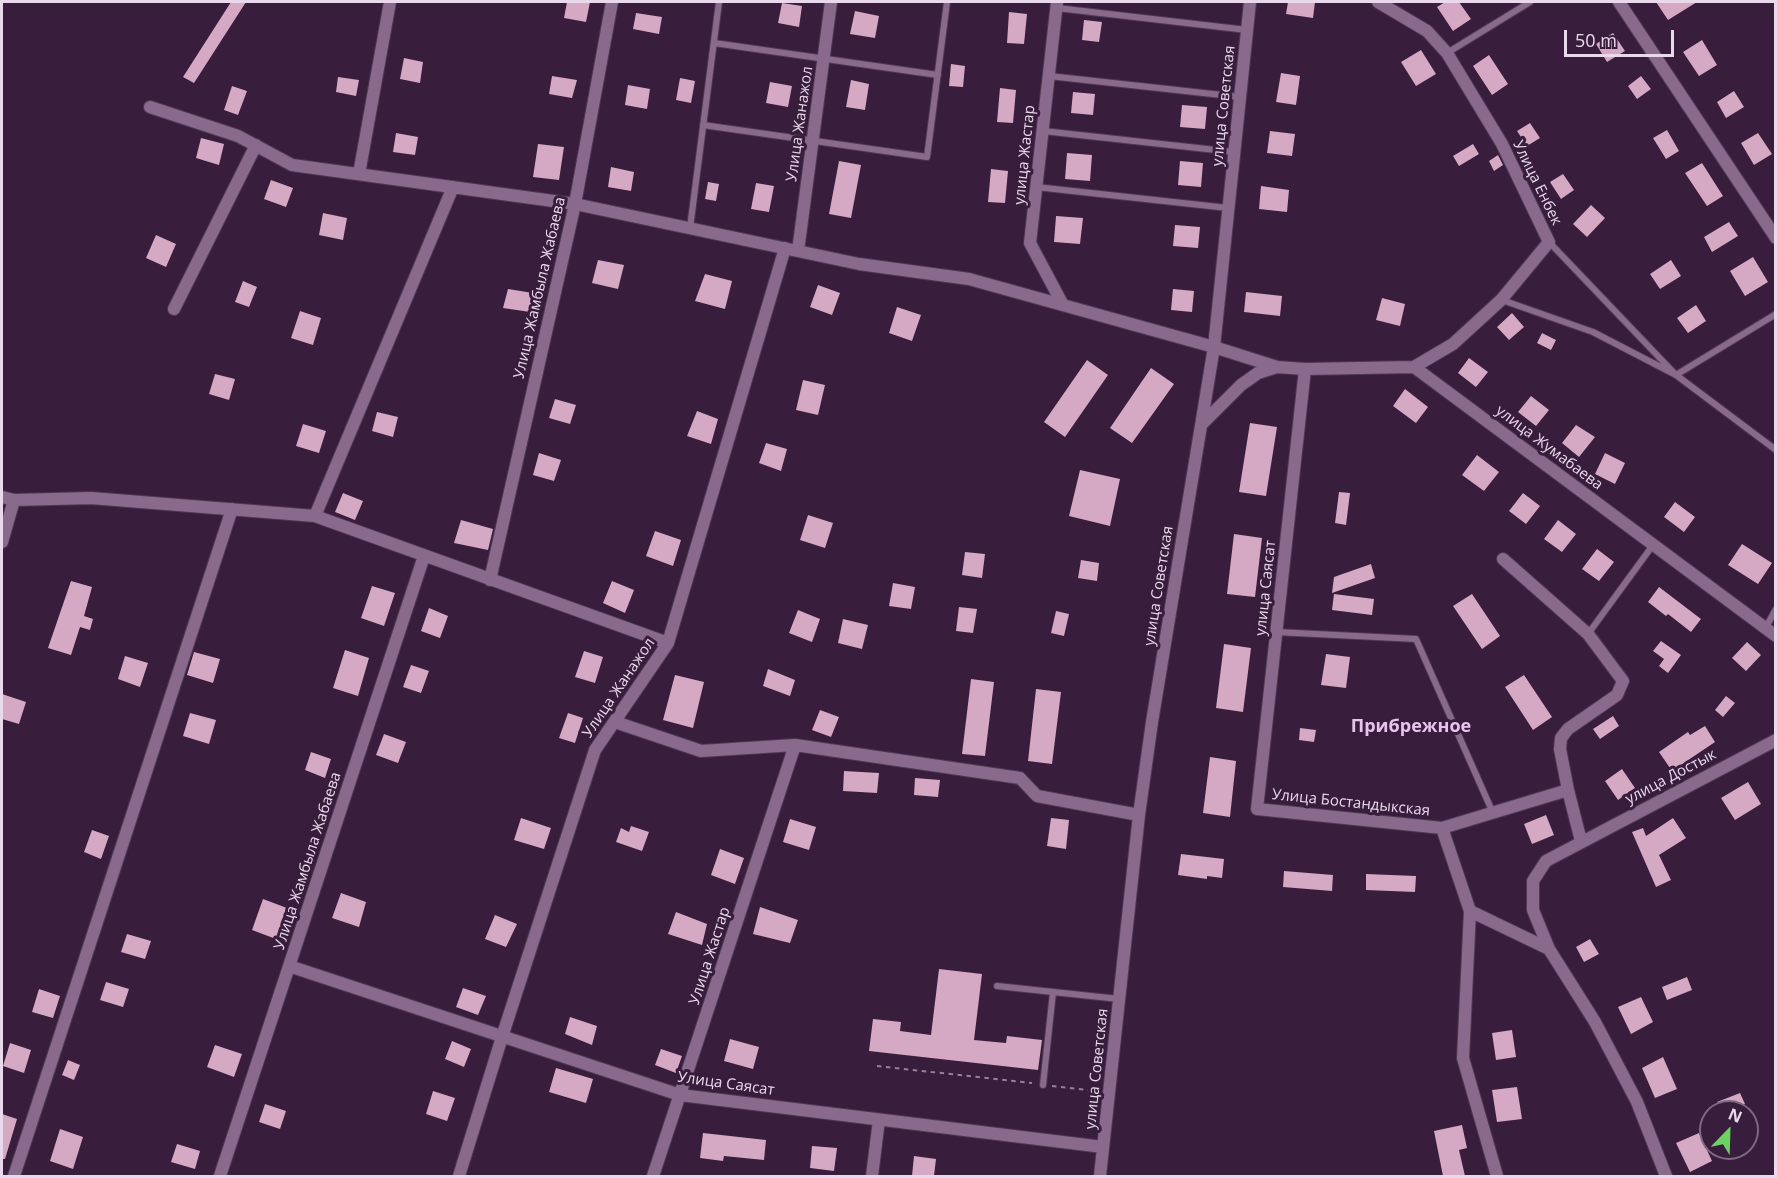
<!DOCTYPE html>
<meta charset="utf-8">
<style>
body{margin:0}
#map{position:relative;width:1777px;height:1178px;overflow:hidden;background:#381d3c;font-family:"Open Sans",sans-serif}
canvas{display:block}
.frame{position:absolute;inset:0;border:3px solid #ead9ed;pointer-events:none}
.north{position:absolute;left:1699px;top:1100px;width:60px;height:60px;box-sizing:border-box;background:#381d3c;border:2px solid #7f6883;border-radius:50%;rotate:23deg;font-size:16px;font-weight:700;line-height:24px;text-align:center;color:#ead9ed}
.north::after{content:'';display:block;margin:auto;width:21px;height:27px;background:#6bd362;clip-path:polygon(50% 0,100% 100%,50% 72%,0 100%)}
.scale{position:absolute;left:1564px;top:30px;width:110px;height:27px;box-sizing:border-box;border:3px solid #ead9ed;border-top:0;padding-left:8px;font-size:18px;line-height:21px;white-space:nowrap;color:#ead9ed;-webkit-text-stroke:4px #381d3c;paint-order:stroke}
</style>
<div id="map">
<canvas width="1777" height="1178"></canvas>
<div class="frame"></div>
<div class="north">N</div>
<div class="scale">50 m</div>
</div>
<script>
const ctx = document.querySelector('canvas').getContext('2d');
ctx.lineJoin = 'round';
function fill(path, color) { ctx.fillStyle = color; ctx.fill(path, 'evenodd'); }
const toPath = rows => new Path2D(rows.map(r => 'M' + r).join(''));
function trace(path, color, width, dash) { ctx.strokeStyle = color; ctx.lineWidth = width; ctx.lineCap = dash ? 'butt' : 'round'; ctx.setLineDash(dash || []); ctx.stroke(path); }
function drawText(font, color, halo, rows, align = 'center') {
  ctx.font = font + ' "Open Sans",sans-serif'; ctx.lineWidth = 6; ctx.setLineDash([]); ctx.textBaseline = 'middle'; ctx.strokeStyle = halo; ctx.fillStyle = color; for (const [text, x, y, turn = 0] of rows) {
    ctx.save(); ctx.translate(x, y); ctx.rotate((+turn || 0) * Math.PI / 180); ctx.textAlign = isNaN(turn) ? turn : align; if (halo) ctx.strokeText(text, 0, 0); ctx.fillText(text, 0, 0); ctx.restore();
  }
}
const building = toPath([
 [231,2,246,2,194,83,183,77],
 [567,2,590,2,586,22,564,18],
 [1288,2,1315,2,1313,18,1286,14],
 [1445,2,1459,2,1471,19,1453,31,1437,7],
 [1656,2,1697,2,1668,20],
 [782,3,802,6,799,27,778,23],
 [855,11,879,16,875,38,850,34],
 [1009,12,1027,14,1024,44,1007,43],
 [636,13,662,17,659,34,633,29],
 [1084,20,1102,22,1099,42,1082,40],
 [1613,33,1625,51,1607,62,1596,44],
 [1702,40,1717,65,1699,76,1683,52],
 [1421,50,1436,74,1416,86,1401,62],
 [1489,55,1508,84,1492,95,1473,66],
 [404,58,423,62,420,83,400,79],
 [951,64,965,66,963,87,949,86],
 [1281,73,1300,76,1296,105,1276,102],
 [552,76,577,80,572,98,549,94],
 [1641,76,1651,89,1637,99,1628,86],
 [338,77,359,80,356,96,336,92],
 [680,78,695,81,691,103,676,100],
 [851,80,869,84,865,110,846,107],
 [770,82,792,86,788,107,766,103],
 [628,85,650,89,647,109,625,105],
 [232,86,247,91,238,115,224,110],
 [1000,88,1016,90,1013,123,997,122],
 [1734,91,1744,107,1726,118,1717,102],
 [1073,92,1095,94,1093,115,1071,113],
 [1182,105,1207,107,1205,129,1180,127],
 [1530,123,1540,138,1527,146,1517,131],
 [1667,130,1679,151,1666,159,1653,138],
 [1270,131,1295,134,1292,156,1267,153],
 [396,133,418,137,415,155,393,152],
 [1758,133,1772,154,1754,165,1741,143],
 [201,138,224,144,219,165,196,158],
 [538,144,564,147,559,180,533,177],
 [1473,144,1479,154,1459,166,1453,156],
 [1067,153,1092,155,1090,181,1065,179],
 [1498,155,1503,165,1494,171,1489,161],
 [839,161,861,165,851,218,829,214],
 [1180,161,1203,163,1201,187,1178,185],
 [1702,163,1723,196,1707,206,1685,173],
 [611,167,634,172,631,191,608,187],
 [991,169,1008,171,1005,203,988,202],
 [1563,174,1574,190,1561,199,1550,182],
 [271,180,293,188,286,207,264,199],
 [708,182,719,184,716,201,705,199],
 [756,183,774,186,769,212,751,209],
 [1261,186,1289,190,1287,212,1259,209],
 [1591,205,1605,218,1587,237,1573,224],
 [323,213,347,218,343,240,319,235],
 [1056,216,1083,218,1080,244,1054,242],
 [1729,222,1738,236,1712,252,1704,237],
 [1175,225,1200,227,1198,248,1173,246],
 [156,235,176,244,166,267,146,258],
 [1753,257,1768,282,1745,296,1730,271],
 [598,260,624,265,618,289,592,283],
 [1671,260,1681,276,1660,289,1650,274],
 [705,274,732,281,725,309,695,301],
 [243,281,257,287,249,307,235,302],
 [818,285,840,293,832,315,810,307],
 [508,289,533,293,530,312,503,308],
 [1173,289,1194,291,1192,312,1171,310],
 [1246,292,1282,296,1280,316,1244,312],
 [1382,298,1405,304,1400,326,1376,320],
 [1696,305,1706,321,1688,333,1677,318],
 [897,307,921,315,912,341,889,333],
 [300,311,321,318,313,345,291,338],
 [1512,313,1524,327,1509,340,1497,327],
 [1542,333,1556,340,1551,350,1537,343],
 [1469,358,1488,372,1476,387,1458,373],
 [1087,360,1108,375,1065,437,1044,422],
 [1151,368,1174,384,1132,443,1110,428],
 [215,374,235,379,229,400,209,394],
 [803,380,825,385,818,415,796,410],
 [1405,389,1428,407,1416,423,1393,406],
 [1531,396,1549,410,1536,426,1518,412],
 [555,399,576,405,570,424,549,418],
 [697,411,718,419,711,444,687,436],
 [377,412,398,417,393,437,372,431],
 [1250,423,1277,427,1266,496,1239,492],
 [303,424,326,431,319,453,296,446],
 [1576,425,1595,437,1579,457,1562,443],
 [766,443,787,449,781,471,759,463],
 [539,453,561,460,554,481,533,475],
 [1605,453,1625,463,1615,484,1595,474],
 [1477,455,1499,472,1484,491,1462,475],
 [1080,470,1120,479,1110,526,1069,516],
 [1339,492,1350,493,1346,525,1335,523],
 [343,493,363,501,355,520,335,512],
 [1523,493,1540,506,1526,524,1509,511],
 [1675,502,1695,517,1684,532,1664,517],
 [808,515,833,523,825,548,800,540],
 [461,520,493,529,488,550,454,543],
 [1558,520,1576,534,1562,552,1544,539],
 [655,531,681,540,673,566,646,556],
 [1234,534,1262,538,1255,597,1227,594],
 [1742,544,1772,563,1758,584,1728,565],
 [1597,549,1614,562,1599,581,1582,569],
 [965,552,985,554,982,578,962,575],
 [1081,560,1099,563,1097,581,1078,578],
 [1371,564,1375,578,1332,593,1334,577],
 [71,581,92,587,84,616,93,619,90,630,80,627,71,655,48,648],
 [612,581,634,590,625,613,603,603],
 [893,583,915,587,911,609,889,606],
 [372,586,395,593,384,626,361,618],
 [1659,587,1701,619,1691,632,1668,614,1666,616,1648,602],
 [1334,594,1374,599,1372,615,1332,610],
 [1472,594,1500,636,1482,649,1453,606],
 [959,607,977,609,973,633,956,631],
 [429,608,448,616,440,638,421,631],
 [798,610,820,619,812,642,789,633],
 [1056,611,1069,614,1064,636,1051,633],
 [843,619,868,625,862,649,838,643],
 [1661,641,1681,655,1668,673,1659,666,1664,659,1653,651],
 [1747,642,1761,655,1746,671,1732,658],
 [1224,644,1251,648,1243,712,1216,708],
 [345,650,369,658,358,696,333,688],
 [584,651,603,657,595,683,575,677],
 [194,652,220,659,213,683,187,675],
 [1326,654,1350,657,1346,688,1321,685],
 [125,656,148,663,140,687,118,679],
 [411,665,429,671,421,693,403,687],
 [768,669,795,680,790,696,763,686],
 [675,675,704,682,693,728,663,720],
 [1524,675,1552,717,1533,730,1505,687],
 [971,679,994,682,985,756,962,754],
 [1036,689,1061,692,1052,764,1028,761],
 [2,694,26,702,19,724,2,719],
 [1726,696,1735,703,1723,717,1715,710],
 [820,710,839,717,831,737,812,730],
 [190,713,216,720,209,744,183,736],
 [568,713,583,718,575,743,559,738],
 [1613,716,1619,726,1600,739,1593,729],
 [1705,726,1715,742,1672,771,1659,752,1688,732,1690,735],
 [1300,728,1316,730,1314,742,1299,740],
 [384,734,406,742,398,763,376,755],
 [311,752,331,759,325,778,305,770],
 [1210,757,1236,761,1230,817,1203,813],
 [1622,769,1635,788,1618,800,1605,781],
 [844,771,879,773,877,793,843,791],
 [915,778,940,780,938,797,914,795],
 [1748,782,1761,804,1735,820,1721,798],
 [1546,815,1554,835,1532,844,1524,824],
 [521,818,551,828,544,849,514,840],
 [1051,818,1069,820,1066,849,1047,846],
 [1673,818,1686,838,1659,855,1671,880,1656,887,1632,832,1643,828,1646,836],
 [790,819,816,827,809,850,783,842],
 [631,826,649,832,642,851,616,842,621,828,629,832],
 [92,830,109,836,101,859,84,852],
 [720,849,744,858,735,884,711,875],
 [1181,854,1224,859,1222,878,1207,876,1207,879,1178,875],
 [1284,871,1333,875,1332,891,1283,887],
 [1366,874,1416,876,1415,892,1366,890],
 [341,893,366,902,359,927,332,918],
 [263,899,287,908,276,939,252,930],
 [760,907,798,920,790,943,753,934],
 [676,912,707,924,702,945,668,934],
 [495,915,517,924,506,947,485,939],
 [127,934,151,941,145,959,121,952],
 [1590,939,1599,954,1584,962,1576,947],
 [939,969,982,974,974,1040,1006,1043,1007,1036,1042,1040,1038,1070,869,1051,873,1019,901,1022,900,1031,931,1035],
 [1687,977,1692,990,1667,1000,1662,987],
 [106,982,129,989,123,1007,100,1000],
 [463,988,486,996,478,1015,456,1007],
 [39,989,60,996,53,1018,32,1012],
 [1641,997,1653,1022,1631,1034,1618,1007],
 [570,1017,597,1026,592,1045,565,1034],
 [1512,1030,1516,1057,1496,1060,1492,1033],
 [730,1039,759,1047,753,1069,724,1061],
 [452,1041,471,1049,464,1067,445,1059],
 [10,1043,31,1050,24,1073,3,1066],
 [215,1045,242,1054,234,1077,207,1067],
 [661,1049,682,1056,676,1073,655,1065],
 [1663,1057,1677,1089,1655,1098,1642,1068],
 [68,1060,80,1065,74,1080,62,1075],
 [556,1068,593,1079,586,1103,549,1092],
 [1517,1087,1522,1119,1497,1122,1492,1090],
 [433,1091,455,1098,447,1121,426,1114],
 [1740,1093,1745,1104,1722,1112,1717,1102],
 [265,1104,286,1111,280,1129,259,1122],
 [2,1114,17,1119,5,1159,2,1159],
 [1462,1125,1467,1148,1459,1150,1465,1176,1443,1176,1434,1131],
 [60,1129,83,1137,73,1169,50,1161],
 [703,1133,766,1140,764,1160,724,1156,723,1161,700,1158],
 [1699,1133,1712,1161,1690,1172,1676,1143],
 [177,1144,200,1151,195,1169,171,1162],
 [812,1146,837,1148,834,1171,810,1168],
 [914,1156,936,1159,934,1176,912,1176]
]);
const path = toPath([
 [877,1066,1032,1083],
 [1052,1086,1097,1091]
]);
const lane = toPath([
 [1057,8,1247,30],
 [714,43,938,75],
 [1447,53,1530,2],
 [1049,76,1240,97],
 [703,125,927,157,947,2],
 [1043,131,1234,152],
 [1036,187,1228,208],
 [690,228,719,2],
 [1549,242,1676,375,1776,450],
 [1502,300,1593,332,1676,375,1776,314],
 [1766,627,1776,609],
 [1276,632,1416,639,1493,813],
 [1588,634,1653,545],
 [997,986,1119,999],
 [1043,1085,1053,992]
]);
const street = toPath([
 [1057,2,1030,243,1063,305],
 [1378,2,1427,31,1447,53,1502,144,1549,242,1501,300,1453,344,1414,367],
 [1619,2,1776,238],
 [150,107,238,136,292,165,575,204,859,264,969,279,1214,347,1277,367,1305,369,1414,367,1776,636],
 [359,174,390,2],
 [798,251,831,2],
 [174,309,256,145],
 [1305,369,1257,809,1442,828,1568,790],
 [1201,425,1241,385,1258,373,1277,367],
 [2,497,14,500,91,498,315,516,668,643],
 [315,516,453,187],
 [2,542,14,500],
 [1503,559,1588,634,1623,681,1617,695,1568,729,1561,738,1560,749,1568,790,1581,841],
 [490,580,575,204,612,2],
 [615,722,701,751,795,745,1020,778,1037,796,1139,815],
 [1442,828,1470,911,1463,1058,1497,1176],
 [1470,911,1549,949,1533,910,1533,881,1546,861,1776,740],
 [1549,949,1595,1022,1637,1102,1666,1176],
 [289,966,680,1095,1103,1147],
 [14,1176,232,509],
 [220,1176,424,556],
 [459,1176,502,1037,595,750,668,643,785,248],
 [653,1176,795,745],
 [872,1176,879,1120],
 [1100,1176,1139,815,1152,722,1214,347,1250,2]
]);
const streetNames = [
 ["улица Советская",1224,106,-84],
 ["Улица Жанажол",800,124,-82],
 ["улица Жастар",1025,155,-84],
 ["Улица Енбек",1537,183,64],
 ["Улица Жамбыла Жабаева",540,288,-77],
 ["улица Жумабаева",1549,448,37],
 ["улица Советская",1159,586,-81],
 ["улица Саясат",1266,588,-84],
 ["Улица Жанажол",619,688,-56],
 ["улица Достык",1671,777,-28],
 ["Улица Бостандыкская",1351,803,6],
 ["Улица Жамбыла Жабаева",308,861,-72],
 ["Улица Жастар",710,956,-72],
 ["улица Советская",1097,1069,-84],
 ["Улица Саясат",726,1084,8]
];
const quarterNames = [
 ["Прибрежное",1411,727]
];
fill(building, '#d5a8c3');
trace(lane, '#4f3953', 8);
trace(street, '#4f3953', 14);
trace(path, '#96809a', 2, [4.5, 4.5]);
trace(lane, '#896a8d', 6);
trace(street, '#896a8d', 12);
drawText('15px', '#ead9ed', '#381d3c', streetNames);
drawText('bold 18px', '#e6c4eb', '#381d3c', quarterNames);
</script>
